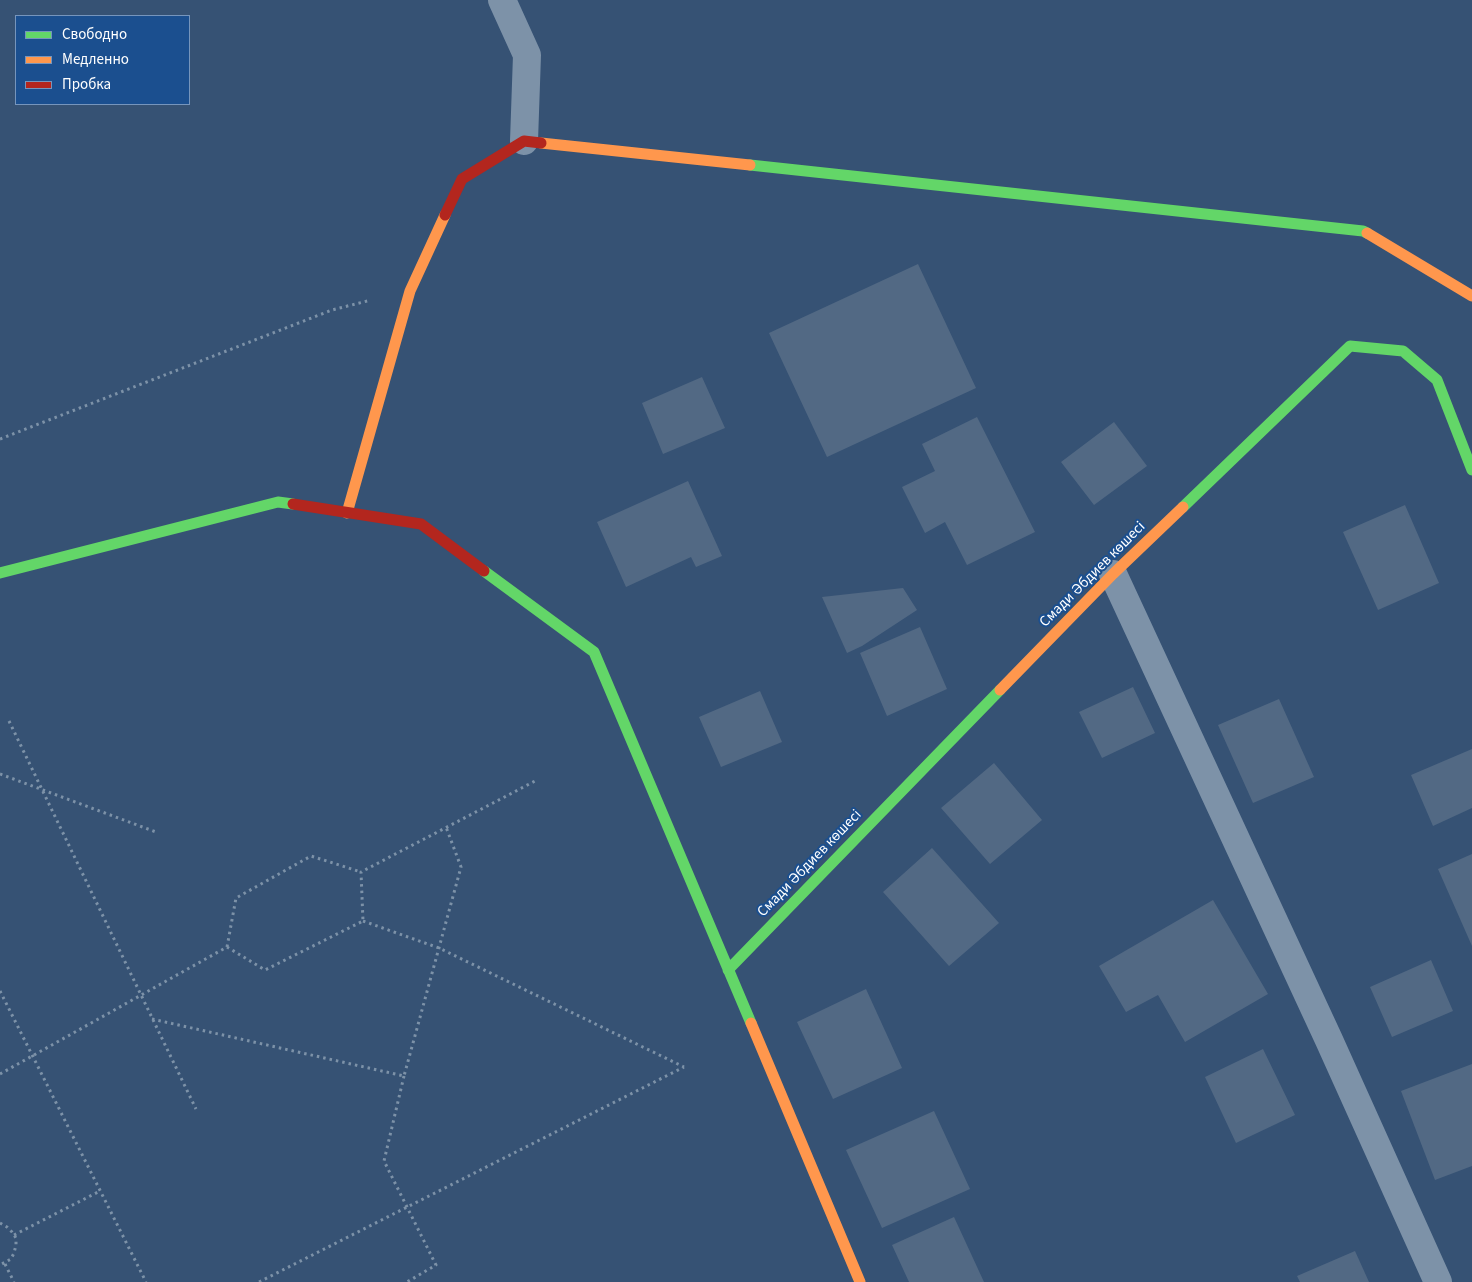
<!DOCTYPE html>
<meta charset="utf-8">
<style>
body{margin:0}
#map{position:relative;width:1472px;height:1282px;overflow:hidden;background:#365274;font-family:"Source Sans 3",sans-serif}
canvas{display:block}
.legend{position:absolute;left:15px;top:15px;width:175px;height:90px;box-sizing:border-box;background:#1b4f8f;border:1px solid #7695bc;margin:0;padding:6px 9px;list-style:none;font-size:15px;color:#fff}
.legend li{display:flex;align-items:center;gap:10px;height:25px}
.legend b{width:25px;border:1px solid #7695bc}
</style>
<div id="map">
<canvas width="1472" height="1282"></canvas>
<ul class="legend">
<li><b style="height:6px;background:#63d668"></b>Свободно</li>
<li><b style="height:6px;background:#ff974d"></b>Медленно</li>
<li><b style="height:6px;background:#b3261e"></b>Пробка</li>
</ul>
</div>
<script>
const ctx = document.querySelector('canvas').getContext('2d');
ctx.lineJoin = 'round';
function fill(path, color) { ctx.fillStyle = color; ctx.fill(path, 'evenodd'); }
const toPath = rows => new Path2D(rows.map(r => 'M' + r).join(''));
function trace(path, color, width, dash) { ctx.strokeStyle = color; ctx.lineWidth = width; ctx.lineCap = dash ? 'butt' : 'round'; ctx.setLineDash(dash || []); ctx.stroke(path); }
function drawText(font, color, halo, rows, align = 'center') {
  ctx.font = font + ' "Source Sans 3",sans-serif'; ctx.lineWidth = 4; ctx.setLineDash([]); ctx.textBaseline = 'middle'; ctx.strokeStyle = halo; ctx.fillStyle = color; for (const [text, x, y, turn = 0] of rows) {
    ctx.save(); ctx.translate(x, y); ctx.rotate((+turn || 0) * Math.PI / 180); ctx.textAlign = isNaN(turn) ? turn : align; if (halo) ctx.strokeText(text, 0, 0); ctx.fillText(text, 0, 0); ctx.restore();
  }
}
const building = toPath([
 [918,264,976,388,827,457,769,333],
 [702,377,725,428,663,454,642,403],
 [977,417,1035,532,967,565,945,522,925,533,902,487,935,471,922,444],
 [1114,422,1147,466,1094,505,1061,462],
 [688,481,722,556,696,567,691,557,626,587,597,522],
 [1405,505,1439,583,1378,610,1343,532],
 [903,588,917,610,862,646,847,653,822,597],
 [920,627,947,689,887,716,860,653],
 [1133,687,1155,733,1102,758,1079,712],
 [760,691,782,742,721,767,699,717],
 [1279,699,1314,777,1253,803,1218,725],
 [1472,749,1472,808,1433,826,1411,775],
 [994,763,1042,820,990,864,941,808],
 [932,848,999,923,949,966,883,892],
 [1472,854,1472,946,1438,869],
 [1213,900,1268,994,1185,1042,1158,995,1126,1012,1099,966],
 [1431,960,1453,1011,1392,1037,1370,987],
 [866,989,902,1068,833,1099,797,1022],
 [1263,1049,1295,1115,1236,1143,1205,1077],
 [1472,1064,1472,1166,1435,1180,1401,1091],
 [934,1111,970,1189,882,1228,846,1150],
 [954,1217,984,1282,909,1282,892,1245],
 [1355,1251,1369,1282,1300,1282,1297,1276]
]);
const path = toPath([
 [0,439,332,310,371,300],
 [9,721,196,1109],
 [0,774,156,832],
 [363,921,439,948,684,1067],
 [227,947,236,898,311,856,361,872],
 [0,991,146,1282],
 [152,1019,404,1076,461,867,446,827],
 [0,1074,227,947,265,970,363,921,361,872,537,780],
 [404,1076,384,1161,436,1265,407,1282],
 [0,1223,7,1227,12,1232,16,1238,16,1245,14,1253,11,1259,0,1265],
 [14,1235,100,1191],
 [5,1264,14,1282],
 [259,1282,684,1067]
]);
const street = toPath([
 [502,0,527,55,524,141],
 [1113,574,1329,1040,1438,1282]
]);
const fast = toPath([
 [750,165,1363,231,1367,233],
 [1183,507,1350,346,1403,351,1437,380,1472,470],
 [484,571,594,652,751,1023],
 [0,573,278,502,293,504],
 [728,970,1000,690]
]);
const slow = toPath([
 [541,143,750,165],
 [1367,233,1472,296],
 [347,513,410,291,445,215],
 [1000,690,1113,574,1183,507],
 [751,1023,860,1282]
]);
const jam = toPath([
 [445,215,462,179,524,141,541,143],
 [293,504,421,524,484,571]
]);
const streetNames = [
 ["Смади Әбдиев көшесі",1093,575,-45],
 ["Смади Әбдиев көшесі",810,864,-46]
];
fill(building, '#526984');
trace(path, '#7d92a8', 3, [2.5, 4]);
trace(street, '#7d92a8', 28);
trace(fast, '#63d668', 11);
trace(slow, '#ff974d', 11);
trace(jam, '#b3261e', 11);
drawText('15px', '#fff', '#1b4f8f', streetNames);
</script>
